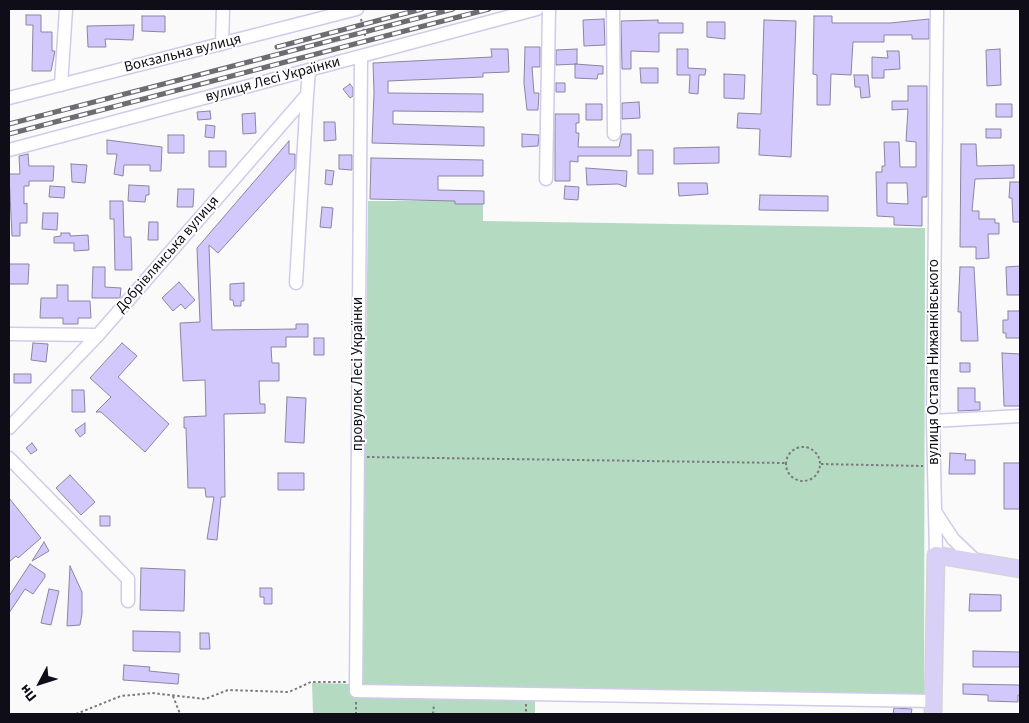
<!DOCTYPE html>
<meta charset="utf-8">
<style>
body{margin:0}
#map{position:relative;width:1029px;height:723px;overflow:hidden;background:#fafafa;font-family:"Source Sans 3",sans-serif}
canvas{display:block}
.frame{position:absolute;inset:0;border:10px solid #0f0d17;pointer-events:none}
.north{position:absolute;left:15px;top:658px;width:50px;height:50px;-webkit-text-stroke:4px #fff;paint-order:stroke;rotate:230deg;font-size:14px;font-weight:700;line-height:20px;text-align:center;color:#0f0d17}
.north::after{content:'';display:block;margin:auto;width:18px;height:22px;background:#0f0d17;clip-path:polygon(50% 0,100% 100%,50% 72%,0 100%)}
</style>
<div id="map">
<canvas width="1029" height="723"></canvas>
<div class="frame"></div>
<div class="north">Пн</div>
</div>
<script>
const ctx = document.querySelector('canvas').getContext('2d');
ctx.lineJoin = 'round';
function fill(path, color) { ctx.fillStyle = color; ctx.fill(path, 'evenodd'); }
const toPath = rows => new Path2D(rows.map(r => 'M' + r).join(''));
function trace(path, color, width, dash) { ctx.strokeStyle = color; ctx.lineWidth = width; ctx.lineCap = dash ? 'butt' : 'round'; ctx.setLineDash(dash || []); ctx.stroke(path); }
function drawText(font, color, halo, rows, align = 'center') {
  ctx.font = font + ' "Source Sans 3",sans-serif'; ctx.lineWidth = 4; ctx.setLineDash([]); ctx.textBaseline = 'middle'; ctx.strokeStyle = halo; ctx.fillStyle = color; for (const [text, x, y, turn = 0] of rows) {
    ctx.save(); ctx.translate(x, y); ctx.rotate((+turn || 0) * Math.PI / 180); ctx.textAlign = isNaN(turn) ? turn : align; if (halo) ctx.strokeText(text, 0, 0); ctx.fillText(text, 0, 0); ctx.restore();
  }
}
const green = toPath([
 [368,201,483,201,483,221,925,228,924,694,535,688,535,714,313,714,312,683,362,684]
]);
const building = toPath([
 [26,15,41,15,41,32,52,32,52,51,55,51,51,71,32,71,33,25,26,25,26,15],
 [142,16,165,16,165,32,142,31,142,16],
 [814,16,832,16,832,23,890,23,929,19,929,39,912,39,912,35,884,35,884,42,853,42,851,75,831,74,830,105,817,105,817,75,813,74,814,16],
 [604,19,605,45,584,46,583,20,604,19],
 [658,20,658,23,683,23,683,33,659,33,659,52,631,51,631,69,622,69,621,21,658,20],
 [764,20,796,21,791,157,759,155,760,129,737,128,738,113,761,114,764,20],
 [707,22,725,22,725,39,707,37,707,22],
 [134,25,133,40,105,39,106,47,88,47,87,26,134,25],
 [525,47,540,47,540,67,532,67,534,93,539,93,538,110,527,110,524,83,525,47],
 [491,49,508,49,509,72,483,73,483,77,388,81,388,93,483,94,483,112,393,111,393,124,484,127,484,146,372,143,374,93,373,63,492,57,491,49],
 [577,49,577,64,556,65,556,50,577,49],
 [677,49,688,49,688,68,706,69,705,75,699,75,698,94,689,93,690,75,677,75,677,49],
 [1000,49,1001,85,987,86,986,50,1000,49],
 [887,51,899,51,900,69,884,70,884,78,872,78,872,57,888,58,887,51],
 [575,64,603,66,603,74,598,74,597,79,575,78,575,64],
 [640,68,658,68,658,83,641,83,640,68],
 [724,74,745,75,744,99,724,98,724,74],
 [854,75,868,75,870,97,861,98,860,87,855,87,854,75],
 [556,83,565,83,565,92,556,92,556,83],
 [350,84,353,88,353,96,350,98,343,89,350,84],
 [908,86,927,86,927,197,922,197,922,226,894,225,894,217,877,216,876,172,882,172,882,166,885,166,884,142,899,142,900,167,916,167,916,142,906,141,908,109,892,110,892,101,908,101,908,86],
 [887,183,907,183,908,204,887,203,887,183],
 [639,102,640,118,622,119,622,103,639,102],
 [586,104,602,104,602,120,586,120,586,104],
 [996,104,1012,104,1012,117,996,117,996,104],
 [210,111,211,119,198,120,197,112,210,111],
 [255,113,256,133,243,134,242,114,255,113],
 [555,114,579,114,579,123,576,123,576,133,579,133,578,147,619,147,622,134,631,134,631,156,578,156,578,162,570,161,570,181,555,181,555,114],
 [324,122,335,122,336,140,324,141,324,122],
 [206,125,215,126,214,138,205,137,206,125],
 [986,129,1001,129,1001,138,986,138,986,129],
 [522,134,539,135,538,146,522,147,522,134],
 [168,135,184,135,184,153,168,153,168,135],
 [107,140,162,147,161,171,150,171,150,165,124,165,123,176,114,174,117,154,107,154,107,140],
 [289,141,289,154,295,154,295,168,218,253,209,245,212,330,296,329,296,324,308,324,308,337,286,337,286,347,271,347,272,363,279,363,279,381,259,381,260,404,265,404,265,413,224,414,225,497,221,497,217,540,207,539,214,497,206,497,205,488,188,488,186,428,184,428,184,417,206,416,205,380,183,381,180,323,200,322,197,248,289,141],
 [961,144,976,144,977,166,1014,165,1014,178,975,179,972,211,979,211,979,219,995,219,995,223,999,223,999,234,988,234,989,258,976,259,976,247,960,247,961,144],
 [719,147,719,163,674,164,674,148,719,147],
 [638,150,653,150,653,174,638,174,638,150],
 [209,151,226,151,226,167,209,167,209,151],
 [28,154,29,166,54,166,53,181,29,181,29,186,24,186,24,204,27,203,27,223,20,223,20,236,12,236,9,174,20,174,19,156,28,154],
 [339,155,352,155,352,170,339,169,339,155],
 [371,158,483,160,483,176,438,176,438,190,484,191,484,204,455,204,455,201,370,199,371,158],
 [71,164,87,165,85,183,72,182,71,164],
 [586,168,627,171,626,187,618,184,587,185,586,168],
 [326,170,334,171,332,185,325,184,326,170],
 [1010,182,1020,182,1020,222,1013,222,1012,198,1009,198,1010,182],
 [678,183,707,183,708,194,679,196,678,183],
 [129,185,149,186,149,195,146,195,145,202,128,201,129,185],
 [50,186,65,187,64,198,49,197,50,186],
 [565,186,579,187,578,200,564,199,565,186],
 [178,189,194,189,193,207,177,207,178,189],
 [760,195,828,196,828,211,759,210,760,195],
 [110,201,123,201,124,237,131,237,132,270,115,270,114,219,110,219,110,201],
 [322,207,333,208,331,228,320,227,322,207],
 [43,213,58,213,57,230,42,229,43,213],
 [149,222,158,222,158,240,148,240,149,222],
 [61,233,70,233,70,236,88,235,89,250,74,251,74,243,54,243,54,237,61,236,61,233],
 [9,264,29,264,28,284,9,284,9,264],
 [1020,266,1020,295,1007,295,1006,267,1020,266],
 [93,267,105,267,105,287,121,288,120,298,92,298,93,267],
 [960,267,974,267,978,341,961,341,961,312,958,312,960,267],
 [179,282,195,300,185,309,181,304,173,311,162,298,179,282],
 [244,283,244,301,241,301,241,306,234,306,233,300,230,300,230,284,244,283],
 [57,285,68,285,68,301,90,301,91,318,78,318,78,324,63,324,63,318,40,318,41,298,57,298,57,285],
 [1008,311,1020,311,1020,338,1006,338,1006,333,1003,333,1003,320,1008,320,1008,311],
 [314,338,324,338,324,355,314,355,314,338],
 [33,343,48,344,46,362,31,360,33,343],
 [122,343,137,356,118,377,169,424,145,452,101,412,96,412,111,397,90,378,122,343],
 [1002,353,1020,354,1020,406,1004,406,1002,353],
 [960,363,970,363,970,372,960,372,960,363],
 [14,374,31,374,31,383,14,383,14,374],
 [958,388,975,388,975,402,980,402,980,410,958,411,958,388],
 [72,390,84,390,85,412,72,412,72,390],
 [287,397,306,398,304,443,285,442,287,397],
 [85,423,85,433,80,437,75,430,85,423],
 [32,443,37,450,31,454,26,448,32,443],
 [950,453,966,454,965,460,975,460,975,474,949,474,950,453],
 [1004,463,1020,463,1020,509,1004,509,1004,463],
 [278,473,304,473,304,490,278,490,278,473],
 [70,475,95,502,81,515,56,488,70,475],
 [9,498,41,538,18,558,16,556,9,562,9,498],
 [100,516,110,516,110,526,100,526,100,516],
 [44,542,49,551,32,561,44,542],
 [30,564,45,574,45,577,33,594,25,589,9,613,9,596,30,564],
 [70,566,82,592,82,614,80,625,67,626,70,566],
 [141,568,185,570,184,611,140,610,141,568],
 [260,588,272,588,272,604,264,604,264,597,260,597,260,588],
 [49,589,59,591,51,625,41,623,49,589],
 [970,594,1001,595,1001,611,969,611,970,594],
 [133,631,180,632,180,652,133,651,133,631],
 [200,633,209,633,210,649,200,649,200,633],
 [973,651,1020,652,1020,667,973,667,973,651],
 [124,665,150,667,149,671,179,674,178,684,123,680,124,665],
 [963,684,1020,685,1020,695,1018,695,1018,702,988,701,988,695,963,694,963,684],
 [894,708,912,709,911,714,893,714,894,708]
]);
const path = toPath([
 [361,19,367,43],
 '786 464a17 17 0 1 1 34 0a17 17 0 1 1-34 0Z',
 [367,457,785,463],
 [821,464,923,466],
 [173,696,180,714],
 [356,702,356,714],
 [526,704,526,714],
 [76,714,121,696,152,693,205,699,228,690,289,692,311,682,346,682],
 [433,714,434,704]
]);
const minor = toPath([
 [613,9,614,134],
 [222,44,223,9],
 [361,56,356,691,933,701],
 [61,85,66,9],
 [9,98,357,9],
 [9,150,537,9],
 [546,179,549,9],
 [296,283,307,95],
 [9,334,98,335],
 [933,421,1020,416],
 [9,428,98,335,307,95,309,71],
 [9,458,128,579,128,601],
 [936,513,953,539,975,560],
 [936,555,933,421,937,9]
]);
const major = toPath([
 [933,714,936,555,1020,569]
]);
const rail = toPath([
 [277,47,422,9],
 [9,124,453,9],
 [9,134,489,9]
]);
const streetNames = [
 ["Вокзальна вулиця",183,54,-14],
 ["вулиця Лесі Українки",273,80,-15],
 ["Добрівлянська вулиця",168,255,-49],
 ["вулиця Остапа Нижанківського",935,362,-90],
 ["провулок Лесі Українки",359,374,-90]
];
fill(green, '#b4dac2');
fill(building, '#d2c8fb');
trace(building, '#8b85a2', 1);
trace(minor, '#d1cbe9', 15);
trace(major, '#d4d3d5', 19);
trace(path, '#7a797f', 2, [2.5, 2.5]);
trace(minor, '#fff', 12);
trace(major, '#d9d0f8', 16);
trace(rail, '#6d6c72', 5);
trace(rail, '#fff', 3, [9]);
drawText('15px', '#0f0d17', '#fff', streetNames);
</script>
